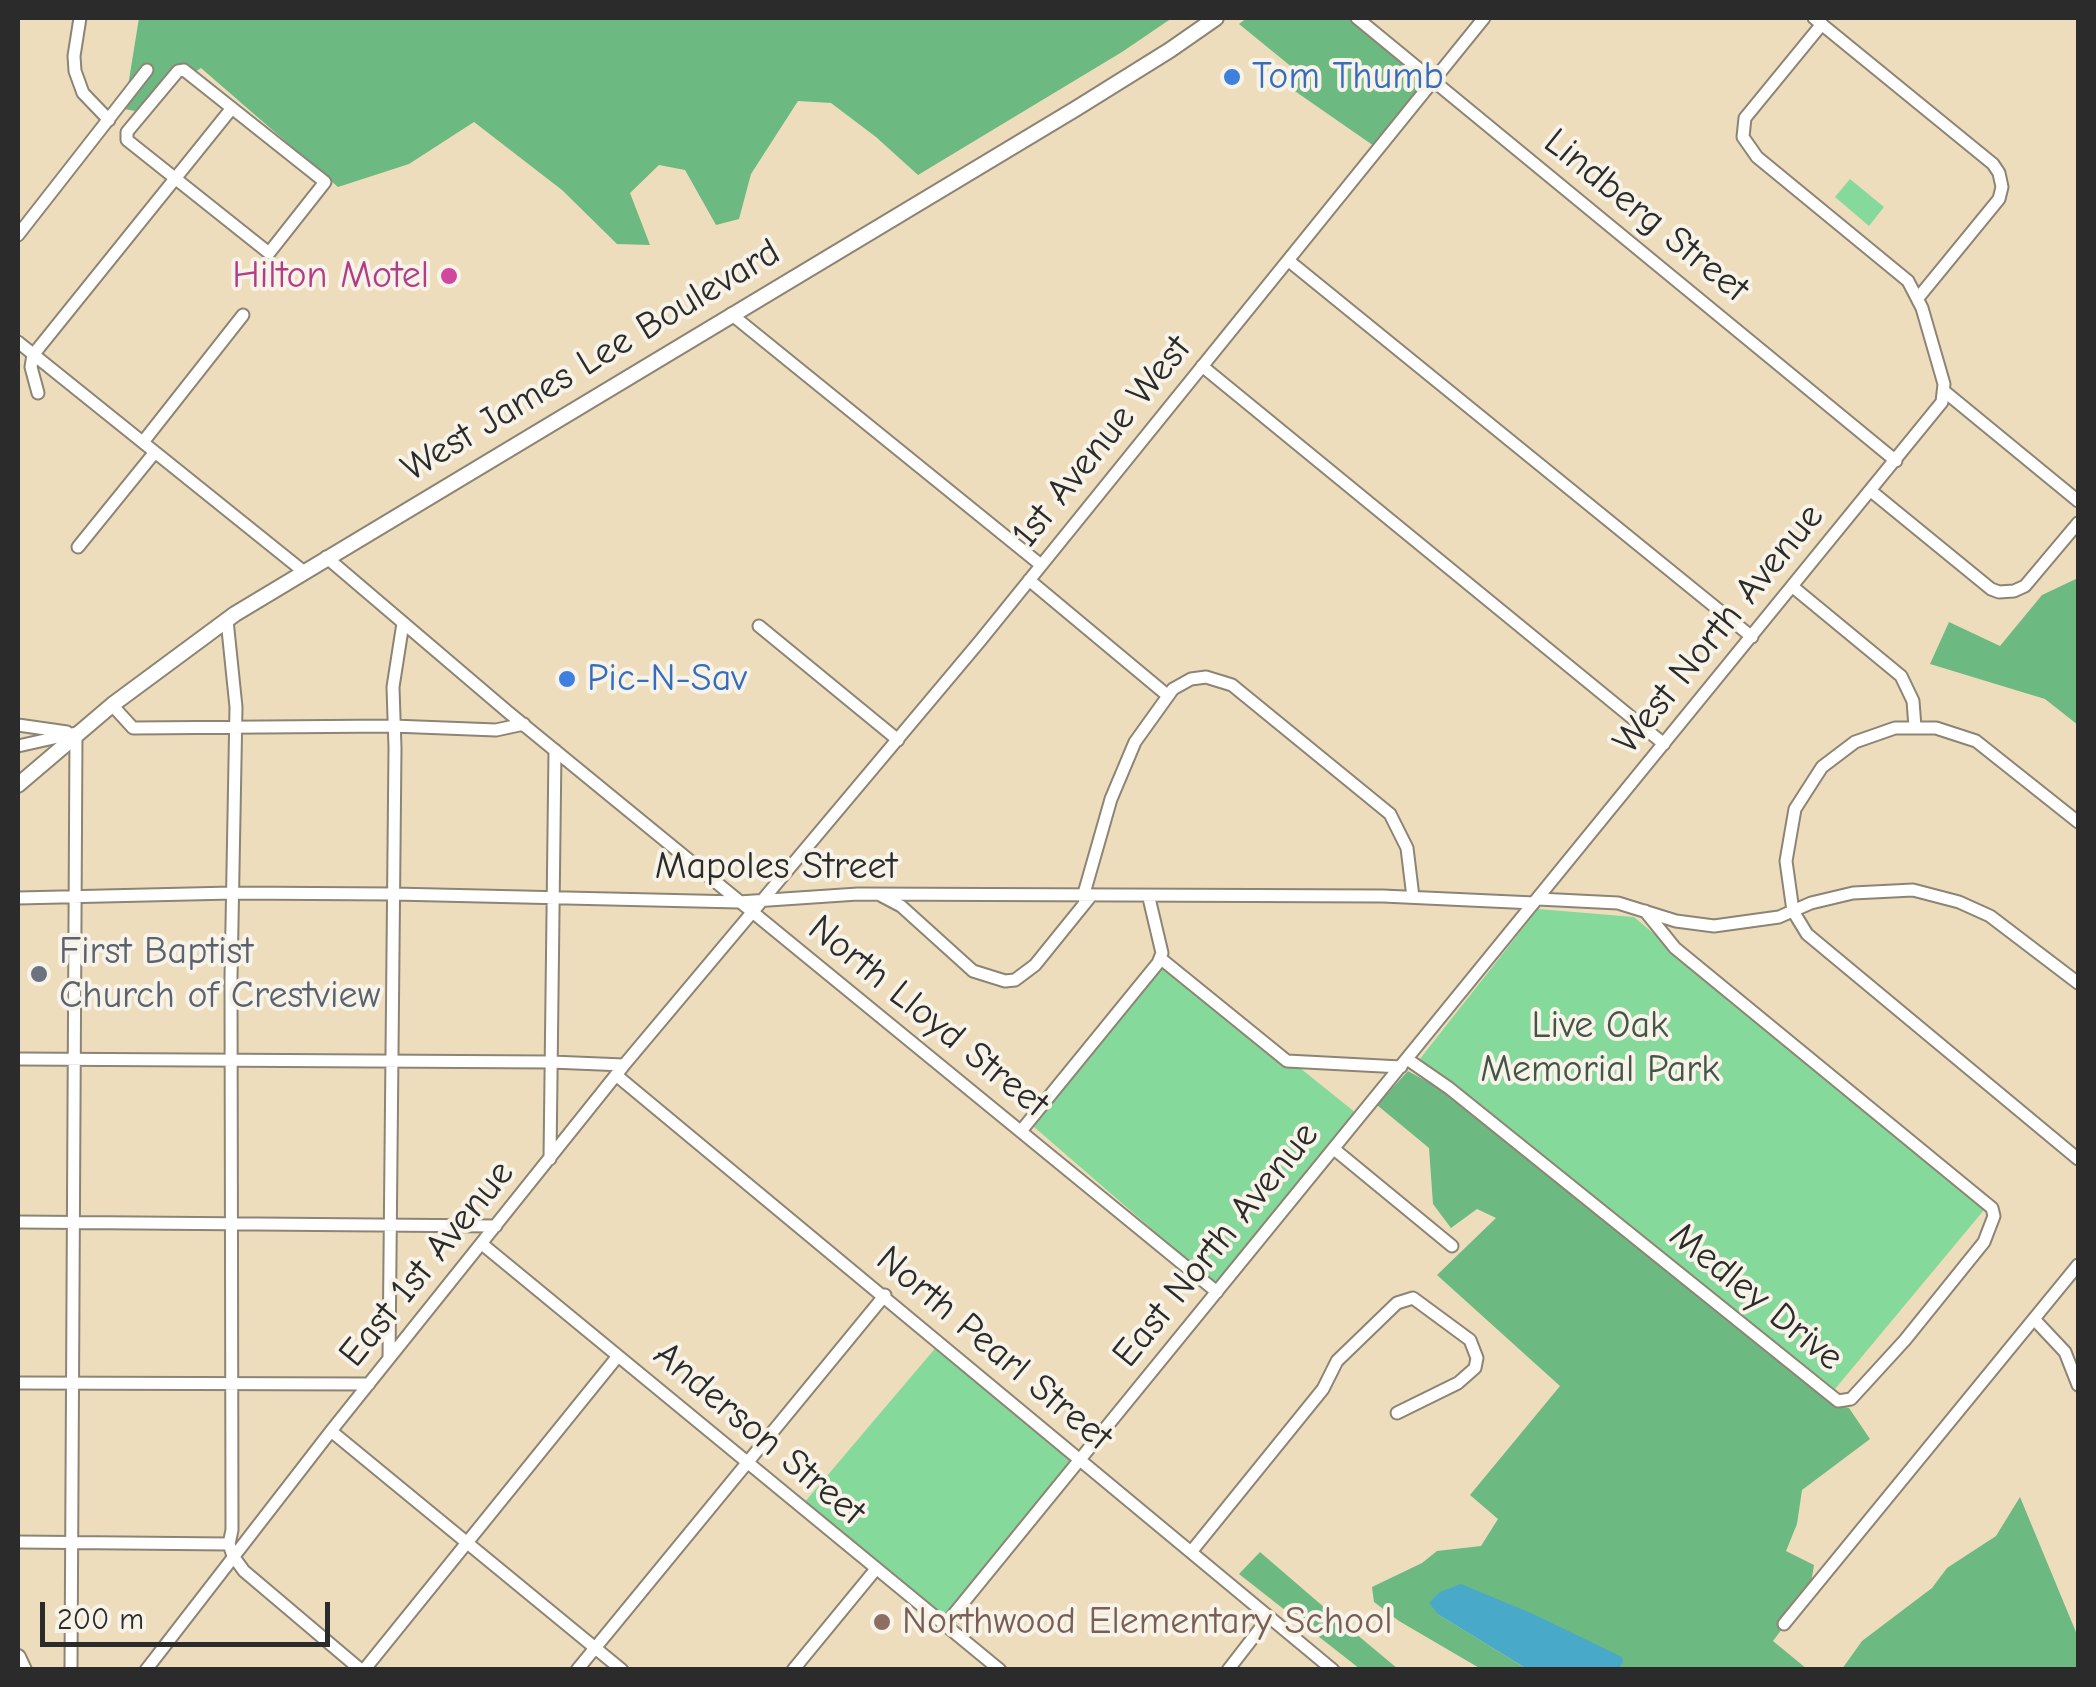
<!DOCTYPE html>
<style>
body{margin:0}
#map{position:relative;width:2096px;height:1687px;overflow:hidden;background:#eeddbc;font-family:"Comic Neue",sans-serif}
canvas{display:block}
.frame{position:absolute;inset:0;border:20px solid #2b2b2b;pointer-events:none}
.scale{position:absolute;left:40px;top:1602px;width:290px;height:45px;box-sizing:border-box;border:5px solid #2b2b2b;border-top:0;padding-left:12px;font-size:30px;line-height:35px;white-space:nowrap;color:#2b2b2b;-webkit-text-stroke:8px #f7f3e8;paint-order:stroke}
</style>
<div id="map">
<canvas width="2096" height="1687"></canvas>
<div class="frame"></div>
<div class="scale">200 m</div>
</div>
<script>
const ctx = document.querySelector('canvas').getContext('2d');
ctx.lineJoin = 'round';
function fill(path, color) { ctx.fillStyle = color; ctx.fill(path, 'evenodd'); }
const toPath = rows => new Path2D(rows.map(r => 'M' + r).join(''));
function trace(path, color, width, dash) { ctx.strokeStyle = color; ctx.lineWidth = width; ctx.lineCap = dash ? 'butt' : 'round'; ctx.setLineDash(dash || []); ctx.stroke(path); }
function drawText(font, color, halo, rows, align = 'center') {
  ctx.font = font + ' "Comic Neue",sans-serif'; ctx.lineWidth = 8; ctx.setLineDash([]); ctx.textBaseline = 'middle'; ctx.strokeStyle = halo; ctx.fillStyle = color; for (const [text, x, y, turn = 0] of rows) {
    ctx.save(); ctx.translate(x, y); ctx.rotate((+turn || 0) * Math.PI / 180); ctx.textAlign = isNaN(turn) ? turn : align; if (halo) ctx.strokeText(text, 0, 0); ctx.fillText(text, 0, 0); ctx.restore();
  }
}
const green = toPath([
 [1850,179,1884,207,1869,226,1835,197],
 [1538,909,1634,917,1984,1210,1835,1389,1419,1060],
 [1163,967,1277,1061,1300,1068,1356,1113,1215,1284,1033,1126],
 [938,1345,1073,1459,943,1617,804,1503]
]);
const forest = toPath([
 [139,18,1172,18,1122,52,918,175,876,137,831,103,798,101,751,174,739,219,716,225,685,170,659,165,630,193,650,245,617,244,562,190,474,122,409,164,338,187,201,68,195,72,182,65,176,66,141,107,135,111,124,109,154,70,145,63,128,86],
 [1247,18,1349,18,1427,81,1374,146,1289,87,1293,68,1239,24],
 [2078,578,2078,725,2045,699,1930,664,1949,622,2000,646,2042,595],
 [1408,1071,1446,1092,1834,1404,1849,1408,1870,1439,1802,1490,1797,1524,1786,1551,1814,1565,1811,1583,1777,1624,1782,1629,1773,1641,1807,1669,1619,1669,1621,1657,1461,1585,1439,1615,1527,1669,1481,1669,1399,1621,1374,1602,1372,1587,1422,1563,1437,1551,1481,1546,1498,1519,1470,1495,1560,1386,1437,1275,1496,1218,1477,1209,1451,1228,1433,1204,1429,1148,1377,1105],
 [2020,1497,2078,1637,2078,1669,1842,1669,1862,1641,1932,1588,1947,1568,1996,1536],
 [1260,1552,1318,1602,1398,1669,1360,1669,1239,1574]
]);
const water = toPath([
 [1461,1584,1533,1614,1622,1657,1623,1661,1619,1669,1527,1669,1439,1615,1429,1603,1440,1592]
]);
const minor = toPath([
 [80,18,74,56,75,71,83,93,109,120],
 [1357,18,1896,461],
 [1814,18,1993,164,1999,173,2002,187,1999,199,1918,298],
 [184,70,325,182,269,253,127,140,127,132,178,71,184,70],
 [18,235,147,70],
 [1289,261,1752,637],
 [731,314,1041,565],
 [18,342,303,571],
 [1202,366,1664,744],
 [1944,391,2078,501],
 [38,393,31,367,33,355,232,108],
 [143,442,243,315],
 [1871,491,1991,589,1999,592,2014,591,2025,586,2078,523],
 [78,547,155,452],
 [326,557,508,712,1217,1292],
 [1029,580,1167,695],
 [1793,587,1901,676,1913,701,1915,727],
 [227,620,236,707,231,978,232,1530,229,1544,233,1556,244,1571,361,1670],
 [759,626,898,740],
 [112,705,133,728,393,726,496,730,524,724],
 [18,725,67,732],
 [18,746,76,733],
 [2078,822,1976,741,1936,728,1895,728,1855,742,1822,767,1795,809,1786,861,1793,911,1807,934,2078,1159],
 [882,896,901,906,973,971,1005,981,1015,980,1035,965,1090,897],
 [1083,897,1111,799,1135,742,1173,689,1191,679,1206,677,1232,685,1390,814,1407,848,1413,897],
 [18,898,232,893,394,894,739,902,858,894,1383,896,1534,903],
 [1538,899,1618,903,1676,921,1714,926,1779,917,1811,903,1853,893,1913,890,1959,902,1990,916,2078,983],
 [1160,958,1287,1061,1401,1067],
 [18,1059,551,1062,624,1065],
 [1407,1059,1449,1088,1838,1401,1851,1399,1905,1340,1984,1242,1994,1216,1992,1208,1675,948,1645,911],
 [616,1075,1333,1670],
 [1021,1131,1158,963,1162,953,1149,898],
 [1334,1149,1452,1246],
 [550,1159,555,750],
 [18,1222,496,1226],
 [482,1244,1000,1670],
 [2034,1319,2065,1352,2078,1385],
 [389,1358,395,748,393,687,403,623],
 [18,1383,369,1384],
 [331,1431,622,1670],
 [18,1542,229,1544],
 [1191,1552,1323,1389,1337,1361,1397,1303,1413,1298,1470,1340,1477,1358,1475,1368,1458,1383,1397,1413],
 [1784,1624,2078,1265],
 [945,1625,1942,402,1944,384,1922,308,1908,281,1757,157,1743,137,1745,118,1822,24],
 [71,1670,76,734],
 [146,1670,331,1431,624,1065,980,641,1484,18],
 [364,1670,618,1356],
 [577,1670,885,1295],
 [793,1670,876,1569],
 [1228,1670,1269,1617]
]);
const major = toPath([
 [18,785,112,705,235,614,1077,108,1170,50,1216,18],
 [18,1657,24,1670]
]);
const markers = [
 [1232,77,10,"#3f7fe0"],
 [449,276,10,"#d1479c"],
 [567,679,10,"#3f7fe0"],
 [39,974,10,"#6b7280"],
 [882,1622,10,"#8d6e63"]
];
const shopNames = [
 ["Tom Thumb",1252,77],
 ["Pic-N-Sav",587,679]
];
const streetNames = [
 ["Lindberg Street",1646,216,39],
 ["West James Lee Boulevard",591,361,-31],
 ["1st Avenue West",1102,442,-51],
 ["West North Avenue",1719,629,-51],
 ["Mapoles Street",776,867],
 ["North Lloyd Street",928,1017,39],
 ["East North Avenue",1216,1245,-51],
 ["East 1st Avenue",427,1264,-51],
 ["Medley Drive",1756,1297,39],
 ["North Pearl Street",994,1349,40],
 ["Anderson Street",759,1434,40]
];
const hotelNames = [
 ["Hilton Motel",429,276]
];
const worshipNames = [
 ["First Baptist",59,952],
 ["Church of Crestview",59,996]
];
const parkNames = [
 ["Live Oak",1600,1026],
 ["Memorial Park",1600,1070]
];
const educationNames = [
 ["Northwood Elementary School",902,1622]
];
fill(green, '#85d99a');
fill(forest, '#6cb982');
fill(water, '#49a9c8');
trace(minor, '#8c8474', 15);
trace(major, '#8c8474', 18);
trace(minor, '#fff', 11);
trace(major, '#fff', 14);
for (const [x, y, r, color] of markers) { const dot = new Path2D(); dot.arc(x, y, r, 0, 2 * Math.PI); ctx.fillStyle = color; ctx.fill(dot); trace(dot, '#f7f3e8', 4); }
drawText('38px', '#366cbe', '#f7f3e8', shopNames, 'left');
drawText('38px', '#2b2b2b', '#f7f3e8', streetNames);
drawText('38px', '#b23c85', '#f7f3e8', hotelNames, 'right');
drawText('38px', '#5b616d', '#f7f3e8', worshipNames, 'left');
drawText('38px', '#425647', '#f7f3e8', parkNames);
drawText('38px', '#785e54', '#f7f3e8', educationNames, 'left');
</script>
